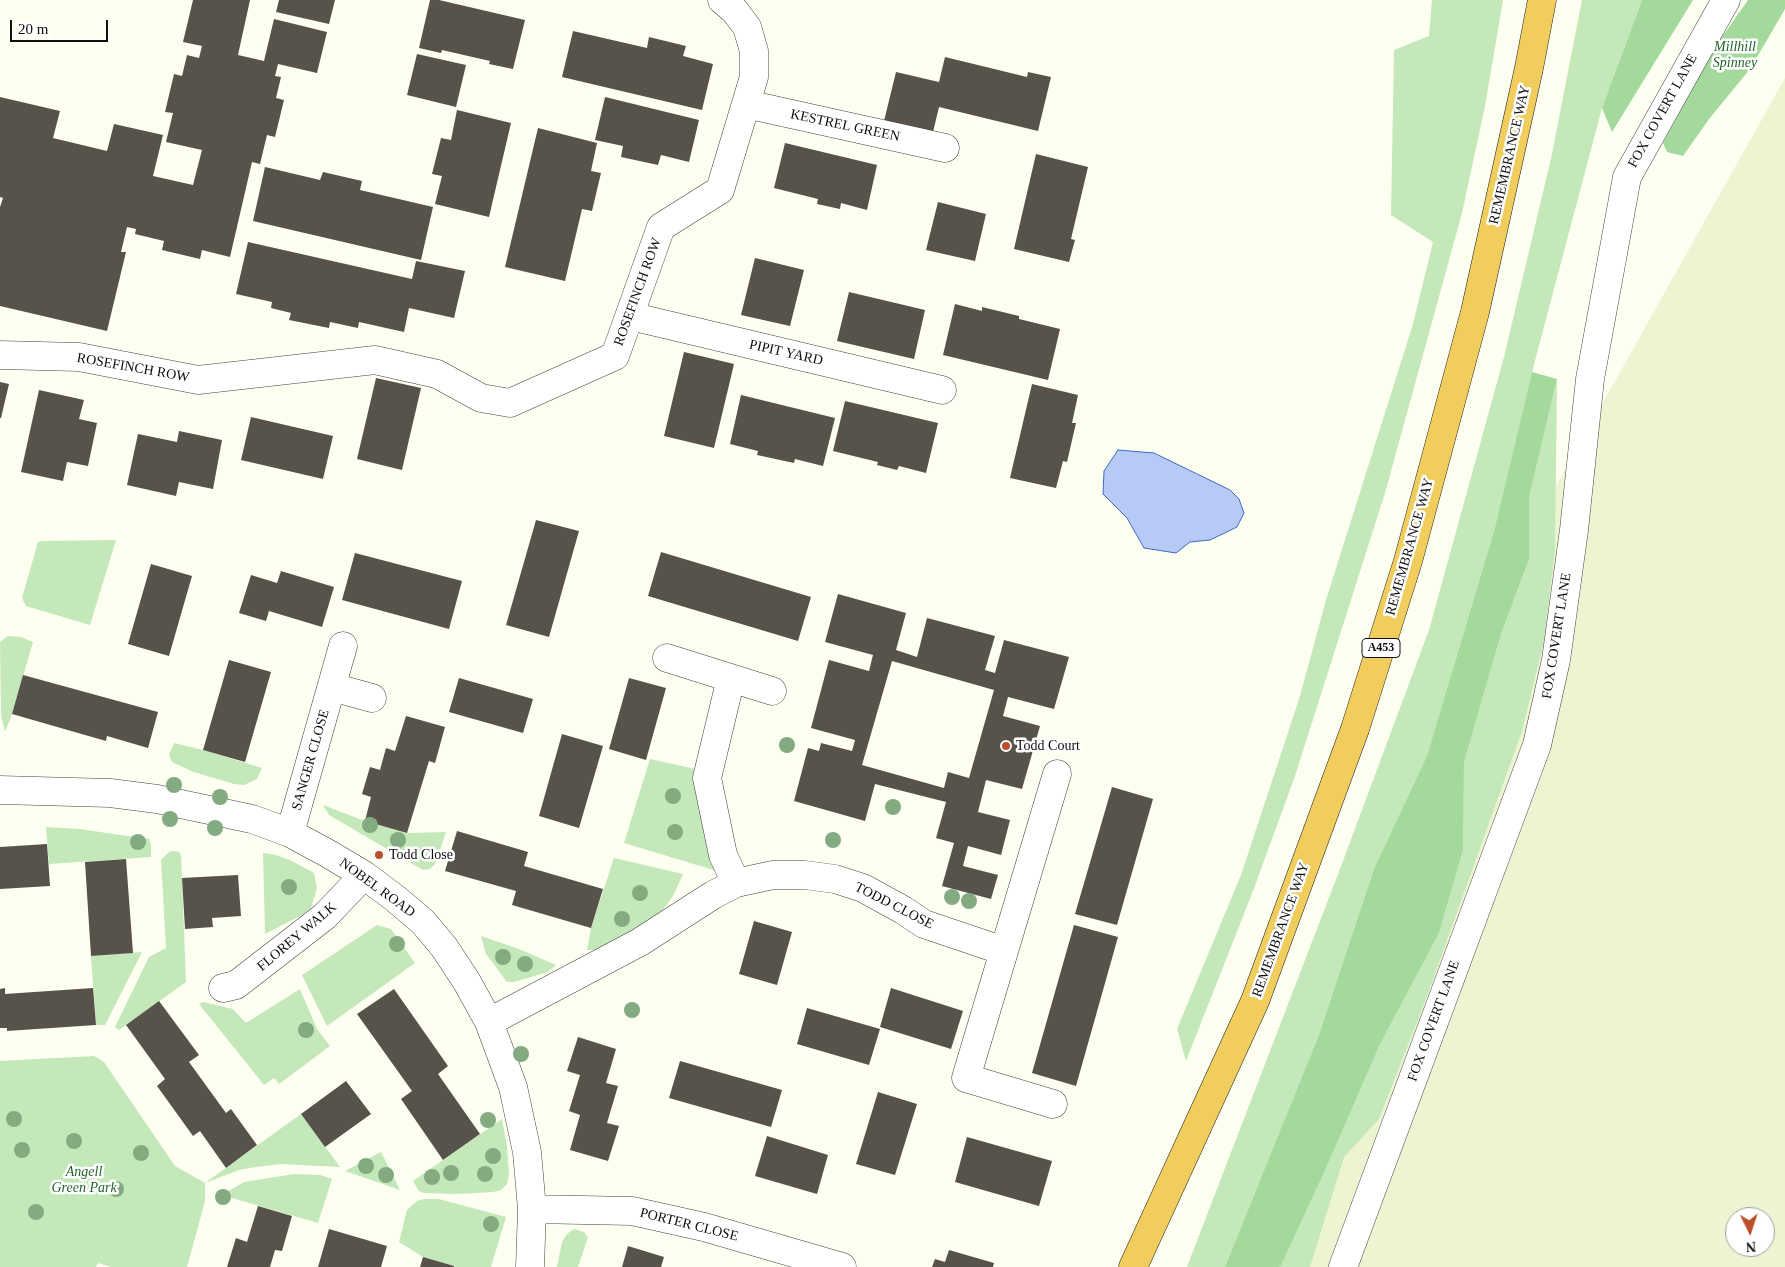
<!DOCTYPE html>
<style>
body{margin:0}
#map{position:relative;width:1785px;height:1267px;overflow:hidden;background:#fdfff0;font-family:Georgia,serif}
canvas{display:block}
.north{position:absolute;left:1725px;top:1207px;width:50px;height:50px;box-sizing:border-box;background:#fff;border:1px solid #9f9f9f;border-radius:50%;rotate:176deg;font-size:14px;font-weight:700;line-height:20px;text-align:center;color:#0e0e0e}
.north::after{content:'';display:block;margin:auto;width:18px;height:22px;background:#bb4f29;clip-path:polygon(50% 0,100% 100%,50% 72%,0 100%)}
.scale{position:absolute;left:10px;top:20px;width:98px;height:22px;box-sizing:border-box;border:2px solid #0e0e0e;border-top:0;padding-left:6px;font-size:15px;line-height:18px;white-space:nowrap;color:#0e0e0e;-webkit-text-stroke:4px #fff;paint-order:stroke}
</style>
<div id="map">
<canvas width="1785" height="1267"></canvas>
<div class="north">N</div>
<div class="scale">20 m</div>
</div>
<script>
const ctx = document.querySelector('canvas').getContext('2d');
ctx.lineJoin = 'round';
function fill(path, color) { ctx.fillStyle = color; ctx.fill(path, 'evenodd'); }
const toPath = rows => new Path2D(rows.map(r => 'M' + r).join(''));
function trace(path, color, width, dash) { ctx.strokeStyle = color; ctx.lineWidth = width; ctx.lineCap = dash ? 'butt' : 'round'; ctx.setLineDash(dash || []); ctx.stroke(path); }
function drawText(font, color, halo, rows, align = 'center') {
  ctx.font = font + ' Georgia,serif'; ctx.lineWidth = 5; ctx.setLineDash([]); ctx.textBaseline = 'middle'; ctx.strokeStyle = halo; ctx.fillStyle = color; for (const [text, x, y, turn = 0] of rows) {
    ctx.save(); ctx.translate(x, y); ctx.rotate((+turn || 0) * Math.PI / 180); ctx.textAlign = isNaN(turn) ? turn : align; if (halo) ctx.strokeText(text, 0, 0); ctx.fillText(text, 0, 0); ctx.restore();
  }
}
const farmland = toPath([
 [1785,78,1785,1267,1187,1267,1337,877],
 [1735,1217,1765,1217,1765,1247,1735,1247]
]);
const green = toPath([
 [1432,0,1503,0,1485,106,1462,213,1385,493,1295,776,1253,891,1186,1061,1177,1029,1241,875,1300,696,1326,600,1413,324,1433,242,1391,215,1394,50,1429,36],
 [1582,0,1642,0,1602,108,1532,372,1494,531,1427,756,1374,869,1319,1035,1225,1267,1187,1267,1337,877,1429,630,1504,357,1552,154],
 [1557,379,1555,550,1544,641,1522,731,1423,1007,1379,1119,1344,1157,1310,1267,1279,1267,1379,1046,1439,933,1463,850,1464,762,1501,634,1529,559,1529,498],
 [116,540,90,625,26,606,22,598,38,542,42,541],
 [8,636,21,637,33,642,12,714,5,732,1,715,0,642],
 [174,743,203,750,262,768,257,779,244,785,234,784,194,772,172,762,169,755],
 [650,759,700,770,720,872,624,843],
 [323,805,365,821,407,833,446,832,435,864,430,869,423,870,329,815],
 [46,827,79,829,149,839,151,844,151,857,49,864],
 [174,851,179,852,181,855,186,982,119,1030,115,1027,149,957,166,948,161,860,169,852],
 [263,853,276,855,292,861,314,873,317,888,311,908,302,915,265,934],
 [614,858,683,874,674,894,663,910,647,923,596,950,587,950,591,928],
 [377,925,391,929,415,963,327,1026,302,975],
 [481,936,519,949,556,965,548,972,514,982,507,982,486,954],
 [142,952,105,1025,96,1025,91,956],
 [300,989,317,1029,330,1046,279,1084,274,1078,264,1085,199,1004,203,1002,233,1009,246,1023],
 [94,1056,104,1062,175,1166,205,1183,301,1114,340,1167,282,1164,256,1167,239,1170,205,1183,205,1201,187,1267,111,1267,98,1263,96,1267,0,1267,0,1061],
 [502,1119,507,1146,509,1174,507,1184,501,1190,493,1192,456,1194,424,1193,419,1191,413,1181],
 [381,1152,400,1190,345,1171],
 [294,1174,320,1175,332,1179,318,1223,222,1195,244,1182],
 [424,1199,439,1199,506,1217,491,1267,456,1267,423,1257,399,1242,407,1210,417,1201],
 [574,1229,584,1232,588,1237,578,1267,557,1267,562,1242,567,1234]
]);
const forest = toPath([
 [1642,0,1693,0,1612,132,1602,108],
 [1748,0,1785,0,1785,9,1750,69,1709,119,1683,156,1667,152,1663,143,1715,47],
 [1532,372,1557,379,1529,498,1529,559,1501,634,1464,762,1463,850,1439,933,1379,1046,1325,1170,1281,1265,1279,1267,1225,1267,1319,1035,1374,869,1427,756,1494,531]
]);
const water = toPath([
 [1118,450,1154,453,1230,490,1239,499,1244,513,1237,527,1210,540,1190,542,1176,553,1144,548,1127,518,1103,494,1104,471,1118,450]
]);
const building = toPath([
 [193,0,250,0,238,55,264,61,274,19,327,32,317,73,278,64,275,76,281,77,276,98,284,100,275,137,267,135,260,164,252,162,230,257,202,250,200,259,162,250,164,241,135,234,136,229,127,227,121,252,126,252,107,331,0,306,0,207,3,198,0,197,0,97,60,111,53,138,107,151,114,124,163,135,153,176,193,185,202,150,166,142,173,113,165,112,174,74,182,76,187,55,199,58,202,46,183,42],
 [279,0,335,0,329,24,276,12],
 [430,0,439,0,525,20,513,69,489,64,490,61,442,50,441,53,419,48],
 [573,31,647,48,649,37,686,46,683,56,713,64,702,110,562,77],
 [417,54,466,65,456,107,407,95],
 [945,57,1027,77,1028,72,1051,77,1038,131,939,107,933,132,884,121,896,72,939,82],
 [605,97,699,120,689,162,661,155,658,165,621,157,623,146,595,140],
 [457,110,511,123,489,217,435,204,442,176,432,174,441,138,451,140],
 [538,128,597,143,591,171,601,173,592,211,582,209,565,281,505,267],
 [785,143,877,165,867,210,841,203,840,209,817,204,818,199,774,188],
 [1036,154,1088,167,1071,239,1075,240,1069,262,1014,249],
 [265,167,320,180,323,172,362,181,360,190,433,207,421,260,253,221],
 [938,202,986,214,975,261,926,250],
 [248,242,412,279,416,261,465,271,454,318,409,308,404,332,359,322,358,328,330,322,329,328,289,320,291,313,271,308,272,302,236,294],
 [755,258,804,270,790,326,741,315],
 [849,292,925,310,914,359,837,341],
 [955,304,982,311,982,307,1019,316,1019,319,1060,329,1048,380,943,355],
 [684,352,734,364,714,448,664,436],
 [376,378,421,388,402,470,357,459],
 [0,382,9,384,1,418,0,418],
 [1032,384,1078,395,1072,423,1076,423,1067,462,1063,461,1056,488,1010,478],
 [39,390,84,400,79,419,97,423,88,466,67,462,63,481,21,472],
 [741,395,835,418,823,466,795,459,794,463,757,455,758,451,730,444],
 [845,401,938,423,926,473,899,466,897,470,877,465,878,462,833,451],
 [251,417,333,436,323,479,241,460],
 [179,431,222,440,213,489,179,482,176,496,127,485,138,434,177,442],
 [536,520,579,531,549,637,506,625],
 [661,552,811,597,798,641,648,596],
 [355,553,462,581,449,629,342,600],
 [151,564,192,576,169,656,128,644],
 [281,571,334,587,322,627,269,611,266,621,239,613,251,575,277,583],
 [838,594,906,613,896,650,917,657,927,618,995,636,985,670,995,673,1004,640,1069,657,1054,709,1008,697,1003,716,1040,726,1022,789,986,780,978,812,1010,820,1001,855,968,846,963,866,998,875,991,899,942,886,954,843,936,838,946,802,875,784,865,821,794,801,808,748,819,751,821,743,852,751,855,740,811,728,829,660,869,671,873,655,825,642],
 [892,661,994,690,969,778,948,772,944,788,862,765],
 [229,660,271,672,245,762,203,750],
 [23,675,158,712,148,748,107,736,106,741,12,714],
 [459,678,533,699,523,733,449,712],
 [629,678,666,688,646,760,609,749],
 [406,716,445,727,435,763,429,761,407,833,365,821,371,797,362,794,370,767,380,770,386,748,395,751],
 [562,734,603,746,579,828,539,816],
 [1112,787,1153,799,1117,925,1075,914],
 [457,831,528,852,524,866,603,889,591,928,512,905,516,891,445,871],
 [47,844,50,886,0,889,0,847],
 [126,859,133,953,91,956,85,862],
 [238,875,241,916,212,918,213,927,185,929,182,878],
 [754,921,792,932,777,985,739,974],
 [1074,925,1118,937,1076,1086,1032,1073],
 [5,988,5,994,93,988,96,1025,7,1031,7,1028,0,1028,0,989],
 [891,988,963,1011,951,1049,880,1027],
 [394,989,448,1066,438,1074,480,1134,443,1160,401,1099,412,1091,357,1014],
 [159,1001,199,1055,189,1062,226,1113,231,1109,257,1145,226,1168,200,1131,193,1136,157,1086,165,1079,126,1025],
 [807,1008,880,1029,869,1065,797,1044],
 [578,1037,616,1049,606,1083,618,1086,607,1123,619,1126,608,1161,570,1150,580,1115,569,1111,580,1075,567,1071],
 [680,1061,782,1090,771,1127,669,1098],
 [346,1081,371,1114,325,1147,301,1114],
 [878,1092,917,1104,895,1175,856,1164],
 [767,1136,828,1155,817,1194,755,1176],
 [967,1137,1052,1161,1039,1206,955,1182],
 [258,1206,292,1216,282,1251,275,1250,270,1267,227,1267,236,1238,247,1242],
 [329,1229,387,1246,381,1267,318,1267],
 [628,1246,664,1257,661,1267,622,1267],
 [949,1250,994,1263,993,1267,932,1267,935,1259,945,1262],
 [423,1257,454,1266,454,1267,420,1267]
]);
const minor = toPath([
 [746,104,945,148],
 [630,316,942,390],
 [0,355,79,357,198,380,375,360,437,374,481,398,510,403,615,356,661,227,720,190,754,77,754,51,747,27,734,10,722,0],
 [667,658,772,691],
 [731,678,707,778,723,855,736,883],
 [332,687,372,698],
 [0,790,110,793,157,799,252,819,290,833,327,853,364,875,396,899,423,922,444,947,467,982,489,1022,513,1087,527,1152,532,1209,530,1267],
 [290,833,343,646],
 [223,988,236,985,325,916,364,875],
 [489,1022,640,942,713,895,736,883,773,875,805,875,835,879,863,888,903,910,924,924,1004,951],
 [1053,1104,966,1078,1057,774],
 [532,1209,632,1211,704,1227,842,1267],
 [1343,1267,1537,745,1556,660,1574,530,1590,379,1627,177,1726,0]
]);
const highway = toPath([
 [1133,1267,1255,1001,1355,729,1408,561,1475,312,1529,68,1542,0]
]);
const trees = [
 [787,745],
 [174,785],
 [673,796],
 [220,797],
 [893,807],
 [170,819],
 [370,825],
 [215,828],
 [675,832],
 [398,840],
 [833,840],
 [138,842],
 [289,887],
 [640,893],
 [952,897],
 [969,901],
 [622,919],
 [397,944],
 [503,957],
 [525,964],
 [632,1010],
 [306,1030],
 [521,1054],
 [14,1119],
 [488,1120],
 [74,1141],
 [22,1150],
 [141,1153],
 [493,1156],
 [366,1166],
 [451,1173],
 [485,1174],
 [386,1175],
 [432,1177],
 [116,1189],
 [223,1197],
 [36,1212],
 [491,1224]
];
const markers = [
 [1006,746,5,"#bb4f29"],
 [379,855,5,"#bb4f29"]
];
const shields = [
 [1381,648,38]
];
const shieldNames = [
 ["A453",1381,648]
];
const parkNames = [
 ["Millhill",1735,47],
 ["Spinney",1735,63],
 ["Angell",84,1172],
 ["Green Park",84,1188]
];
const streetNames = [
 ["FOX COVERT LANE",1663,111,-61],
 ["KESTREL GREEN",845,126,12],
 ["REMEMBRANCE WAY",1510,155,-77],
 ["ROSEFINCH ROW",638,292,-70],
 ["PIPIT YARD",786,353,13],
 ["ROSEFINCH ROW",133,368,10],
 ["REMEMBRANCE WAY",1410,547,-74],
 ["FOX COVERT LANE",1557,636,-81],
 ["SANGER CLOSE",311,760,-74],
 ["NOBEL ROAD",377,888,36],
 ["TODD CLOSE",894,906,27],
 ["REMEMBRANCE WAY",1281,930,-70],
 ["FLOREY WALK",297,937,-40],
 ["FOX COVERT LANE",1434,1021,-70],
 ["PORTER CLOSE",689,1225,14]
];
const poiNames = [
 ["Todd Court",1016,746],
 ["Todd Close",389,855]
];
fill(farmland, '#ecf4d1');
fill(green, '#c4e8ba');
fill(forest, '#a3d99a');
fill(water, '#b6caf5');
trace(water, '#3f68ca', 1);
fill(building, '#57534b');
trace(minor, '#414141', 29);
trace(highway, '#1f1f1f', 29);
trace(minor, '#fff', 28);
trace(highway, '#f0cd5c', 28);
ctx.fillStyle = '#83aa81';
for (const [x, y] of trees) { ctx.beginPath(); ctx.arc(x, y, 8, 0, 2 * Math.PI); ctx.fill(); }
for (const [x, y, r, color] of markers) { const dot = new Path2D(); dot.arc(x, y, r, 0, 2 * Math.PI); ctx.fillStyle = color; ctx.fill(dot); trace(dot, '#fff', 2); }
for (const [x, y, w] of shields) { const box = new Path2D(); box.roundRect(x - w / 2, y - 9.5, w, 19, 4); ctx.fillStyle = '#fff'; ctx.fill(box); trace(box, '#0e0e0e', 1); }
drawText('bold 12px', '#0e0e0e', null, shieldNames);
drawText('italic 14px', '#206527', '#fff', parkNames);
drawText('14px', '#0e0e0e', '#fff', streetNames);
drawText('14px', '#0e0e0e', '#fff', poiNames, 'left');
</script>
